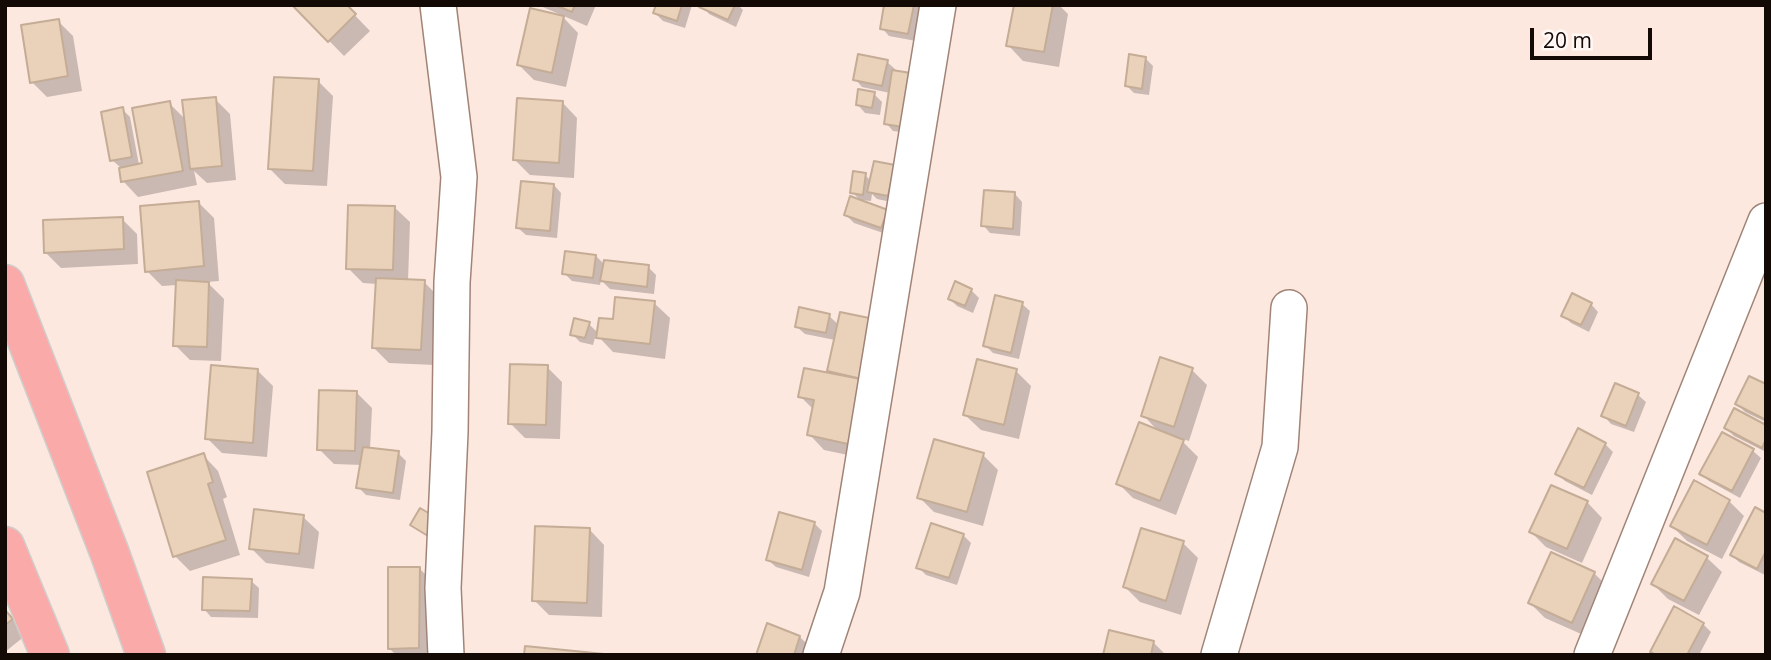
<!DOCTYPE html>
<style>
body{margin:0}
#map{position:relative;width:1771px;height:660px;overflow:hidden;background:#fce8df;font-family:"Open Sans",sans-serif}
canvas{display:block}
.frame{position:absolute;inset:0;border:7px solid #130905;pointer-events:none}
.scale{position:absolute;left:1530px;top:28px;width:122px;height:32px;box-sizing:border-box;border:4px solid #130905;border-top:0;padding-left:9px;font-size:21px;line-height:24px;white-space:nowrap;color:#130905;-webkit-text-stroke:5px #fff8f5;paint-order:stroke}
</style>
<div id="map">
<canvas width="1771" height="660"></canvas>
<div class="frame"></div>
<div class="scale">20 m</div>
</div>
<script>
const ctx = document.querySelector('canvas').getContext('2d');
ctx.lineJoin = 'round';
function fill(path, color) { ctx.fillStyle = color; ctx.fill(path, 'evenodd'); }
const toPath = rows => new Path2D(rows.map(r => 'M' + r).join(''));
function trace(path, color, width, dash) { ctx.strokeStyle = color; ctx.lineWidth = width; ctx.lineCap = dash ? 'butt' : 'round'; ctx.setLineDash(dash || []); ctx.stroke(path); }
const shadow = toPath([
 [294,5,345,5,370,31,344,56],
 [538,5,596,5,587,26],
 [658,5,692,5,685,28,663,21,655,13],
 [702,5,738,5,743,10,736,27,709,14],
 [886,5,923,5,916,41,889,36,882,28],
 [1016,5,1059,5,1068,14,1059,67,1023,61,1008,45],
 [561,15,578,33,566,87,534,80,519,65],
 [58,21,73,36,82,91,47,97,32,82],
 [1145,58,1153,66,1149,95,1134,93,1127,86],
 [887,62,895,69,916,134,893,131,886,123,890,93,862,87,855,79],
 [318,81,333,96,327,186,285,184,270,169],
 [874,94,882,102,880,115,865,113,858,105],
 [215,99,230,114,236,180,207,183,194,171,197,185,138,197,123,181,120,167,112,160,122,109,130,117,139,165,144,164,169,103,186,120],
 [562,102,577,118,574,178,530,175,515,160],
 [894,167,896,203,877,199,872,194,871,201,860,200,852,192,865,175,871,181],
 [554,185,561,193,557,238,526,235,518,228],
 [1015,194,1022,202,1020,236,990,233,983,225],
 [199,203,214,218,219,281,207,282,224,299,221,361,190,360,175,345,177,285,162,286,147,271],
 [394,207,410,222,408,281,424,282,439,297,435,365,389,363,374,348,377,284,363,283,348,268],
 [887,211,889,235,854,223,846,215],
 [122,219,137,234,138,264,61,268,46,253],
 [596,256,605,265,648,267,656,275,654,294,610,289,601,280,600,285,572,281,564,273],
 [971,290,979,298,973,313,957,306,950,299],
 [654,303,670,318,665,359,613,352,596,334,593,345,580,342,572,334,589,324,599,334,614,321],
 [1022,304,1030,311,1019,359,993,353,985,345],
 [1591,304,1598,312,1589,332,1571,323,1563,315],
 [829,316,839,325,885,398,872,460,824,450,809,434,814,410,800,396,828,374,835,340,805,334,797,327],
 [547,367,562,382,560,439,525,438,510,423],
 [1192,370,1207,385,1189,441,1179,438,1198,457,1176,515,1133,498,1118,483,1160,433,1143,415],
 [258,371,273,386,267,457,222,453,207,438],
 [1016,371,1031,386,1019,439,981,430,965,415],
 [1766,386,1766,422,1745,412,1737,404],
 [357,393,372,408,370,449,398,453,406,461,400,500,366,495,358,487,362,465,334,464,319,449],
 [1638,395,1646,402,1634,432,1611,424,1604,416],
 [1766,426,1766,452,1734,436,1726,428],
 [1578,430,1605,444,1613,452,1592,495,1565,481,1557,473],
 [1753,451,1761,458,1740,498,1709,481,1702,474],
 [203,455,218,471,227,497,223,499,240,555,190,571,175,556],
 [983,455,998,470,983,526,934,512,919,497],
 [1729,501,1744,516,1722,559,1687,541,1672,526],
 [1587,502,1602,518,1582,563,1546,547,1531,532],
 [1766,515,1766,573,1765,575,1739,562,1732,555],
 [303,517,319,532,314,569,266,563,251,548],
 [814,523,822,531,809,577,776,567,768,560],
 [589,529,604,545,602,617,549,615,534,600],
 [963,535,971,543,957,585,926,575,918,567],
 [1183,543,1198,558,1181,615,1140,602,1125,587],
 [1706,557,1722,572,1699,615,1668,599,1653,584],
 [420,569,435,584,434,655,396,655,389,648],
 [1594,573,1609,588,1588,637,1545,618,1530,603],
 [251,581,259,588,258,618,211,617,204,609],
 [5,610,26,635,5,652],
 [1703,624,1711,632,1699,655,1656,655],
 [800,637,815,652,814,655,757,655],
 [1153,642,1166,655,1105,655]
]);
const building = toPath([
 [292,5,347,5,356,14,328,42,292,5],
 [555,5,575,5,572,12,555,5],
 [656,5,682,5,677,21,653,13,656,5],
 [700,5,735,5,728,20,699,7,700,5],
 [884,5,914,5,908,34,880,29,884,5],
 [1014,5,1053,5,1044,52,1006,46,1014,5],
 [530,8,564,16,552,73,517,65,530,8],
 [59,19,68,76,30,83,21,25,59,19],
 [858,54,888,60,882,86,853,80,858,54],
 [1129,54,1146,57,1142,89,1125,86,1129,54],
 [892,70,917,74,909,128,884,124,892,70],
 [274,77,319,79,313,171,268,169,274,77],
 [858,89,875,92,872,108,856,105,858,89],
 [216,97,222,166,190,169,182,100,216,97],
 [517,98,563,101,559,163,513,160,517,98],
 [170,101,183,171,121,182,119,168,142,163,132,108,170,101],
 [123,107,132,157,110,161,101,112,123,107],
 [874,161,895,165,888,196,867,192,874,161],
 [853,171,866,173,863,195,850,193,853,171],
 [521,181,554,184,550,231,516,228,521,181],
 [984,190,1015,192,1013,229,981,226,984,190],
 [850,196,888,210,881,228,844,215,850,196],
 [199,201,204,266,145,272,140,206,199,201],
 [348,205,395,206,393,270,346,269,348,205],
 [123,217,124,249,44,253,43,220,123,217],
 [565,251,596,255,593,278,562,274,565,251],
 [604,260,649,265,647,287,600,281,604,260],
 [376,278,425,280,421,350,372,348,376,278],
 [176,280,209,282,207,347,173,346,176,280],
 [955,281,972,289,965,306,948,299,955,281],
 [1572,293,1592,303,1581,325,1561,316,1572,293],
 [995,295,1023,302,1011,353,983,346,995,295],
 [615,297,655,301,650,344,596,338,599,318,613,319,615,297],
 [799,307,830,314,826,333,795,327,799,307],
 [840,312,879,320,866,380,827,371,840,312],
 [574,318,590,322,585,338,570,335,574,318],
 [1160,357,1193,368,1174,427,1141,416,1160,357],
 [977,359,1017,369,1004,425,963,415,977,359],
 [510,364,548,365,546,425,508,424,510,364],
 [211,365,258,369,253,443,205,439,211,365],
 [804,368,871,381,857,446,807,435,814,400,798,397,804,368],
 [1749,376,1766,384,1766,420,1735,404,1749,376],
 [1615,383,1639,393,1626,426,1601,416,1615,383],
 [319,390,357,391,355,451,317,450,319,390],
 [1734,408,1766,425,1766,439,1762,448,1724,428,1734,408],
 [1139,422,1184,440,1160,501,1116,484,1139,422],
 [1578,428,1606,443,1584,488,1555,474,1578,428],
 [1722,432,1754,449,1732,491,1699,474,1722,432],
 [934,439,984,453,967,512,917,498,934,439],
 [363,447,399,451,393,493,356,488,363,447],
 [204,453,213,482,208,484,226,540,173,557,147,472,204,453],
 [1694,480,1730,500,1707,545,1670,526,1694,480],
 [1551,485,1588,501,1567,549,1529,532,1551,485],
 [1755,507,1766,513,1766,551,1757,569,1730,555,1755,507],
 [420,508,437,518,428,536,410,525,420,508],
 [254,509,304,515,299,554,249,549,254,509],
 [779,512,815,522,802,570,766,560,779,512],
 [931,523,964,534,949,578,916,568,931,523],
 [535,526,590,528,587,603,532,601,535,526],
 [1141,528,1184,541,1166,601,1123,587,1141,528],
 [1675,538,1708,556,1684,601,1651,584,1675,538],
 [1551,552,1595,572,1572,623,1528,603,1551,552],
 [388,567,420,567,419,648,388,649,388,567],
 [203,577,252,579,250,611,202,610,203,577],
 [1674,606,1704,623,1687,655,1656,655,1650,652,1674,606],
 [5,610,13,619,5,625,5,610],
 [767,623,800,636,794,655,756,655,767,623],
 [1109,630,1154,641,1151,655,1103,655,1109,630],
 [525,646,614,655,524,655,525,646]
]);
const street = toPath([
 [438,5,459,177,452,282,450,432,443,588,446,655],
 [821,655,842,592,938,5],
 [1219,655,1280,447,1289,308],
 [1592,655,1766,221]
]);
const primary = toPath([
 [5,284,110,554,146,655],
 [5,546,50,655]
]);
fill(shadow, '#0003');
fill(building, '#e9d1ba');
trace(building, '#c4ac96', 2);
trace(street, '#a18477', 38);
trace(primary, '#d0cecd', 41);
trace(street, '#fff', 35);
trace(primary, '#faaba9', 38);
</script>
